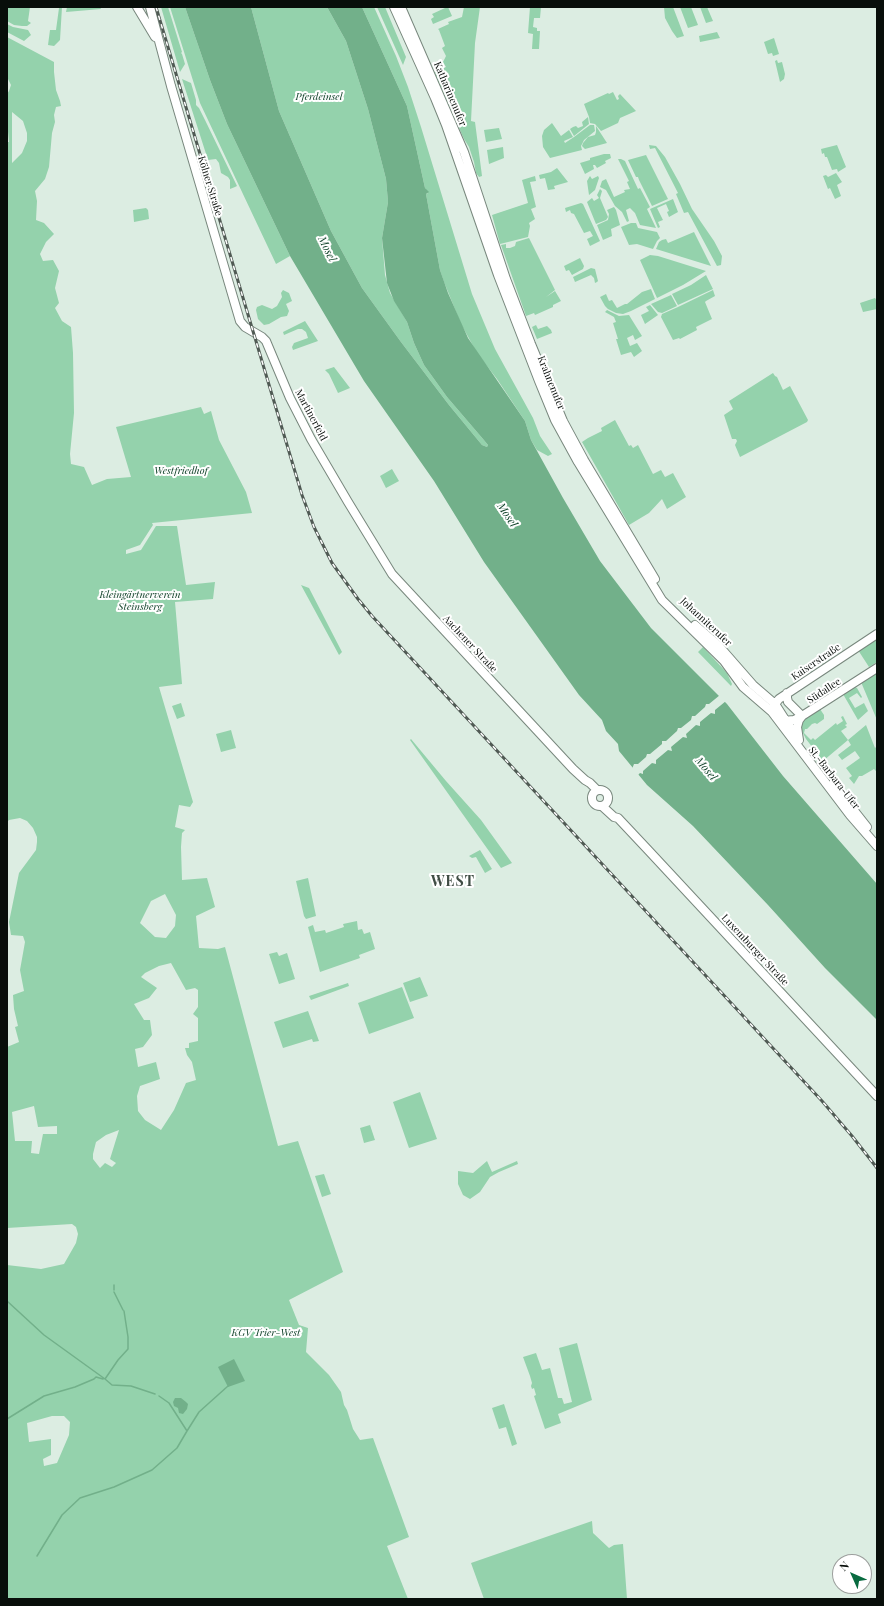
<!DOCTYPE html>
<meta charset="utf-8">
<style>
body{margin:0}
#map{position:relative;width:884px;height:1606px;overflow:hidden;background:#dcede2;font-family:"Playfair Display",serif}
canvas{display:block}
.frame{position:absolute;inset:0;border:8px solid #080e0a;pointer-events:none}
.north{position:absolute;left:832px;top:1554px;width:40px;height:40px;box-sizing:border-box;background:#fff;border:1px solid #9c9f9d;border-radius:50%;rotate:315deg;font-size:11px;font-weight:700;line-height:16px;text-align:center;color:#080e0a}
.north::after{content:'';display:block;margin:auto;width:14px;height:18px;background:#096b40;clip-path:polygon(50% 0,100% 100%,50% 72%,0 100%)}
</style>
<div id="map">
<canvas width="884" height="1606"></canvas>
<div class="frame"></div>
<div class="north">N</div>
</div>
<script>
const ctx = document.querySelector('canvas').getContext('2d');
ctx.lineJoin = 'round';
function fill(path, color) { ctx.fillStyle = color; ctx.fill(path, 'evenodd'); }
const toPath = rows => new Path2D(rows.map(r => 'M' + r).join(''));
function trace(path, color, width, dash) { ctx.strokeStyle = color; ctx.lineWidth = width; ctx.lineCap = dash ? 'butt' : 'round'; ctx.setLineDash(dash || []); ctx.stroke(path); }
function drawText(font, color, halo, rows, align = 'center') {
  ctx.font = font + ' "Playfair Display",serif'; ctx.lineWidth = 4; ctx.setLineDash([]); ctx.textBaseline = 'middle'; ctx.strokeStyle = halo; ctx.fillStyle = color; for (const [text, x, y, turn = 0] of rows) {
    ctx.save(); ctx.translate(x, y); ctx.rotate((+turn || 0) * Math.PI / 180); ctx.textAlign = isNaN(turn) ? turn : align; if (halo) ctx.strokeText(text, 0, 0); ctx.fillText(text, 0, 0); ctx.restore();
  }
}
const green = toPath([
 [7,7,30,7,28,21,31,23,27,26,22,26,14,25,7,21],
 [55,7,62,7,60,40,54,46,48,45,50,30,56,30,59,8],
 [67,7,100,7,101,9,66,12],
 [161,7,168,7,182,52,181,53,182,54,185,64,180,72],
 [170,7,185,7,210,80,227,124,290,256,276,264,200,103],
 [251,7,327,7,346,41,368,109,386,179,388,202,382,238,385,275,390,293,407,322,414,343,424,365,447,397,483,439,488,445,487,447,482,445,449,405,401,342,362,288,331,231,279,111],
 [362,7,374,7,396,56,408,87,421,127,472,294,495,349,533,418,540,436,552,454,548,456,537,450,531,440,525,421,497,379,477,353,461,324,444,282,440,270,426,194,428,193,425,188,407,106],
 [377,7,385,7,406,57,403,65],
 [445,7,448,7,452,16,433,24,431,19,434,17,432,14,445,8],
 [464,7,480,7,475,43,471,121,475,122,482,176,479,177,476,173,474,162,469,147,464,139,434,72,446,67,443,62,446,56,442,48,445,46,439,30,438,29,449,24,448,22,462,17],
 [530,7,541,7,540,18,534,18,533,27,537,28,537,31,540,31,539,49,532,49,533,34,528,33],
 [664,7,673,7,684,36,677,38,672,31,665,18],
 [680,7,691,7,698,25,688,28],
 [700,7,707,7,713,21,706,23],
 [7,24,13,27,28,30,31,35,24,41,7,32],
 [717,32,720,38,700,42,699,36],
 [7,37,54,62,54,72,56,90,60,101,61,106,56,107,54,115,55,122,52,133,49,167,45,179,35,191,37,201,36,220,44,223,54,234,46,242,40,254,43,261,53,260,59,271,55,288,59,303,55,308,62,321,71,327,73,353,74,413,70,454,71,464,84,467,92,485,107,479,131,477,116,427,201,407,204,414,211,411,219,440,246,492,252,513,152,523,153,525,140,545,126,550,126,554,141,550,156,526,177,526,186,585,215,582,213,599,175,602,182,684,159,687,193,802,190,807,179,805,175,827,185,830,182,833,181,847,182,880,207,878,215,907,196,916,199,948,218,949,225,947,278,1146,298,1141,343,1272,289,1300,299,1325,308,1328,306,1352,329,1375,341,1392,344,1405,347,1410,353,1429,360,1440,373,1438,409,1537,387,1546,408,1599,7,1599,7,1265,41,1269,64,1264,76,1243,78,1234,76,1227,72,1224,7,1228,7,1047,19,1042,15,1027,18,1026,14,1009,13,995,24,991,20,970,25,942,23,936,11,935,9,922,19,873,36,850,37,842,37,837,33,828,27,821,20,818,9,820,7,822,7,142,9,142,8,132,7,131,7,94,9,91,11,85,7,77],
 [12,112,23,121,27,133,27,141,22,153,12,163],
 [165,894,176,915,175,926,166,938,155,937,140,923,151,901],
 [171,963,186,990,195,988,198,990,198,1007,193,1014,198,1018,198,1041,189,1043,189,1048,185,1048,187,1055,192,1062,196,1080,186,1083,174,1110,161,1130,145,1120,138,1111,137,1096,140,1086,160,1079,156,1062,138,1067,135,1049,143,1047,152,1035,150,1020,144,1020,134,1004,149,998,157,988,141,977,145,973,159,966],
 [34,1106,38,1127,57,1126,57,1134,43,1134,39,1154,31,1153,32,1141,15,1141,12,1112],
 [119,1130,110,1159,116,1163,112,1167,105,1163,100,1168,93,1159,93,1154,96,1142,106,1135],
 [52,1416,64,1416,70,1422,69,1435,57,1463,44,1466,43,1459,51,1455,51,1439,29,1442,27,1423],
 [774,38,779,54,773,56,772,53,768,54,764,42],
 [777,60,778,63,782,62,785,74,784,79,780,82,775,61],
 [182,79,191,83,196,100,196,105,199,108,205,120,237,186,235,187,230,189,230,180,228,177,221,173,219,163,216,159,208,160],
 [613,92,617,100,619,99,618,96,620,94,636,111,620,118,618,123,601,131,595,124,590,123,589,117,584,104,608,93,609,94],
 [588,117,589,124,574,136,570,129,573,127,576,126,578,128,583,126,582,122],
 [552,123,561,136,569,130,573,137,564,141,565,143,574,137,590,125,594,125,595,131,584,140,581,146,582,150,550,158,543,147,542,136,544,130],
 [596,126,607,143,585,149,582,146,583,143,588,137,595,135,596,132],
 [499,128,502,139,486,142,484,130],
 [649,145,656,146,665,157,680,184,692,209,714,241,722,256,721,265,717,266,688,212,684,213,676,194,678,193,655,148,650,149],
 [837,145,846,167,838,172,837,169,832,170,827,157,825,157,824,153,822,154,821,149],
 [503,147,504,158,489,164,487,150],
 [604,154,610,154,611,158,605,161,606,163,597,168,595,165,593,165,594,169,585,174,580,163,590,160,590,158],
 [646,155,668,199,652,206,639,180,638,177,636,177,628,160],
 [618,159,621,159,625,161,638,189,640,188,650,207,647,209,656,228,640,225,635,213,630,208,626,210,629,221,627,222,622,212,615,206,606,190,600,187,602,181,606,179,614,197,625,192,624,190,630,189,627,182,629,181],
 [557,168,568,182,554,186,555,189,548,190,545,178,540,179,539,175,551,172],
 [836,173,842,182,837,185,841,196,835,199,830,188,828,189,823,176,826,175,828,177],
 [535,176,536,181,530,182,536,207,531,209,535,219,529,223,530,226,528,237,500,244,492,215,528,203,522,180],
 [590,176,592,179,598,176,599,178,595,190,589,195,587,181],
 [600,189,602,191,600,198,608,217,606,220,596,224,587,202,592,198,594,201,599,198,597,195],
 [673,199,678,212,669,217,667,212,669,211,666,204,657,208,663,220,658,222,660,227,658,228,650,209],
 [581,203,583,204,600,241,590,246,587,239,593,236,590,231,584,233,574,214,571,213,570,210,566,212,565,208],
 [614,207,616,210,620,225,611,229,612,236,603,240,597,225,608,220,609,214,607,210],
 [146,208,148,210,149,219,134,222,133,210],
 [631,223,636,223,638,228,657,232,660,238,657,241,653,249,637,244,629,245,621,227],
 [694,232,711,266,656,249,659,242,662,240,666,239,668,243],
 [529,238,555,290,546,297,555,291,561,301,553,305,553,307,535,315,534,313,526,316,501,245,506,244,506,248,510,248,515,246,516,242],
 [650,255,658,256,706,271,683,285,657,298,640,260],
 [580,258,584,266,583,269,572,275,569,270,566,271,564,266],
 [591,268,595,269,598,281,597,282,595,283,594,278,591,275,575,282,573,277],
 [706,275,713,289,678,305,672,294,691,285],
 [651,289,655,299,631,311,623,314,616,313,608,309,605,306,600,297,606,294,609,301,612,300,617,308,625,304,627,304,642,292],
 [283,290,289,293,292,301,286,304,289,311,287,316,281,317,269,324,264,325,258,319,256,310,257,307,262,305,272,309,277,306,282,297,281,293],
 [713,290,715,296,706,301,705,302,712,319,696,327,697,330,680,339,679,338,673,340,661,317,662,314,678,307,681,314,678,307],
 [671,295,677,306,662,313,658,312,651,304],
 [875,298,877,301,877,309,863,312,860,303],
 [650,305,658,315,645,324,641,315,649,311,646,307],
 [607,310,619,316,629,315,632,320,642,336,635,340,633,335,627,338,630,346,637,343,642,351,634,357,631,352,621,355,616,339,618,339,613,323,616,322,614,317,605,312],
 [305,321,318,341,293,350,292,347,294,343,308,338,306,332,302,329,298,329,284,335,283,332],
 [536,325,538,329,547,326,551,330,552,333,537,339,532,327],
 [334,367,350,388,338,393,329,374,325,370],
 [773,373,775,376,777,377,783,390,790,386,808,420,807,422,740,457,735,445,737,441,736,439,732,439,724,415,733,409,729,401],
 [615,420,629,446,631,445,633,448,638,445,653,474,661,470,665,477,673,473,686,497,667,509,662,499,649,513,629,525,582,442,588,438,602,431,601,428],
 [392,469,399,481,386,488,380,476],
 [301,585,309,588,342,652,339,655],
 [877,638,877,662,869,667,858,650],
 [703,647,727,673,732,684,731,686,698,652],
 [877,672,877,720,861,682],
 [855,687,857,688,862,697,861,698,857,693,849,698,855,708,864,703,868,711,858,720,843,694],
 [181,703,185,716,177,719,172,706],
 [820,709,824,715,824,719,817,724,815,723,812,724,807,729,805,729,804,733,811,740,813,738,815,740,836,723,837,725,843,721,841,717,843,716,847,724,845,725,847,727,841,731,848,740,866,725,875,748,877,746,877,772,874,769,862,776,859,776,854,784,849,778,852,776,846,768,860,758,855,751,842,760,838,755,851,745,848,740,823,761,806,739,801,729,802,722,804,719],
 [231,730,236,748,221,752,216,734],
 [411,739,446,781,481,820,512,863,501,868,410,740],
 [480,850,492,869,485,873,476,857,472,858,469,856],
 [308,878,316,916,306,919,304,916,296,881],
 [357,921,358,930,362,929,364,934,370,932,375,949,359,955,360,958,320,972,308,927,313,925,315,932,325,930,326,933,344,927,343,924],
 [277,952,279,956,287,953,295,979,279,984,269,954],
 [420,977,428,996,410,1002,403,983],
 [348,983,349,986,311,1000,309,996],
 [402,987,414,1018,369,1034,358,1003],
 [308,1011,319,1041,313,1042,312,1039,283,1048,274,1022],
 [420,1092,437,1139,409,1148,393,1102],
 [370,1125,375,1140,364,1143,360,1128],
 [487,1161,492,1172,517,1161,518,1164,499,1172,490,1177,480,1192,470,1199,463,1195,458,1184,458,1171,473,1173],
 [324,1174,331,1194,322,1197,315,1176],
 [577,1343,592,1400,558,1414,561,1423,545,1429,534,1396,536,1395,534,1388,532,1389,531,1386,532,1383,530,1376,523,1357,536,1353,542,1370,550,1368,558,1398,562,1398,564,1404,572,1402,559,1348],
 [504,1404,517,1444,512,1446,506,1427,499,1429,492,1408],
 [592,1521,593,1533,609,1548,614,1545,623,1544,627,1599,484,1599,471,1563]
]);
const water = toPath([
 [185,7,251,7,279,111,331,231,362,288,401,342,449,405,482,445,487,447,488,445,483,439,447,397,424,365,414,343,407,322,394,301,387,283,382,238,388,202,386,179,368,109,346,41,327,7,362,7,407,106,425,188,429,192,426,194,440,270,448,293,468,338,525,421,531,440,563,498,600,561,651,628,727,704,783,776,877,884,877,1020,825,968,768,905,693,826,647,785,619,751,618,744,606,731,602,720,579,695,484,562,434,481,364,381,290,256,227,124,210,80],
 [234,1359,245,1381,228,1387,218,1367],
 [175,1398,181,1398,186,1402,188,1404,187,1409,183,1414,179,1413,178,1408,174,1406,173,1402]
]);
const pier = toPath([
 [720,695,726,701,715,710,715,714,711,713,700,722,700,726,696,725,686,734,687,738,683,737,671,747,672,751,668,750,656,760,656,764,652,763,643,771,643,774,640,773,637,776,632,769,634,764,638,764,646,757,647,754,650,754,662,744,662,741,666,741,677,731,678,728,681,728,691,720,692,716,695,716,705,707,706,704,709,704]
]);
const stream = toPath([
 [114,1290,114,1285],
 [114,1292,123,1310],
 [7,1301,44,1335,105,1379],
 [124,1311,128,1337,128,1349,118,1360,105,1379,112,1385,131,1386,155,1394],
 [159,1396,169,1403,187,1431,199,1412,228,1386],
 [7,1419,44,1396,75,1387,94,1379,96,1377,103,1379],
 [37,1556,62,1515,80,1498,114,1487,152,1470,177,1448,187,1431]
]);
const major = toPath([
 [137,7,155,37],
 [150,7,171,86,240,321,245,327,262,337,266,341,290,398,311,439,348,502,392,574,573,769,585,780,590,783,597,790],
 [394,7,435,98,446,125,498,275,539,381,555,420,578,462,662,600,724,661,743,687,772,712,850,815,877,846],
 [401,7,464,152,506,279,531,344,563,421,584,460,655,579],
 [695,625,718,645,753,685,775,704,793,732],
 [787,693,787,698,788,702,802,716],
 [773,709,775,704,779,699,877,634],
 [783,721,794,720,802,716,877,668],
 [799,740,797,727,799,720,802,716],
 [833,784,867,827],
 '592 798a8 8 0 1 1 16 0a8 8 0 1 1-16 0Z',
 [602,806,614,817,618,818,649,851,877,1096]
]);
const rail = toPath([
 [156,7,302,495,314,527,332,563,358,599,372,616,822,1101,852,1136,877,1168]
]);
const streetNames = [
 ["Katharinenufer",450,94,67],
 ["Kölner Straße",210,186,73],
 ["Krahnenufer",551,383,68],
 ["Martinerfeld",311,415,62],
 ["Johanniterufer",706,622,43],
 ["Aachener Straße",470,644,47],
 ["Kaiserstraße",816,662,-34],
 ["Südallee",824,691,-33],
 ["St.-Barbara-Ufer",834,778,52],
 ["Luxemburger Straße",755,950,47]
];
const parkNames = [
 ["Pferdeinsel",319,97],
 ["Westfriedhof",181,471],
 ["Kleingärtnerverein",140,595],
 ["Steinsberg",140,607],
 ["KGV Trier-West",266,1333]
];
const waterNames = [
 ["Mosel",327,249,64],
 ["Mosel",507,515,56],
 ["Mosel",706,769,50]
];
const districtNames = [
 ["WEST",453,882]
];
fill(green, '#94d2ac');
fill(water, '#72b08a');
fill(pier, '#dcede2');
trace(stream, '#72b08a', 1.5);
trace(major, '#78877d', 10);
trace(major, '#fff', 8);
trace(rail, '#505a54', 3);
trace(rail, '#fff', 1.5, [4.5]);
drawText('10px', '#080e0a', '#fff', streetNames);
drawText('italic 10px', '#093c23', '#fff', parkNames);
drawText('italic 11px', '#0c3f26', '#fff', waterNames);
ctx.letterSpacing = '1px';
drawText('bold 14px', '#3f4d44', '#fff', districtNames);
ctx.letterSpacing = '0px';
</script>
